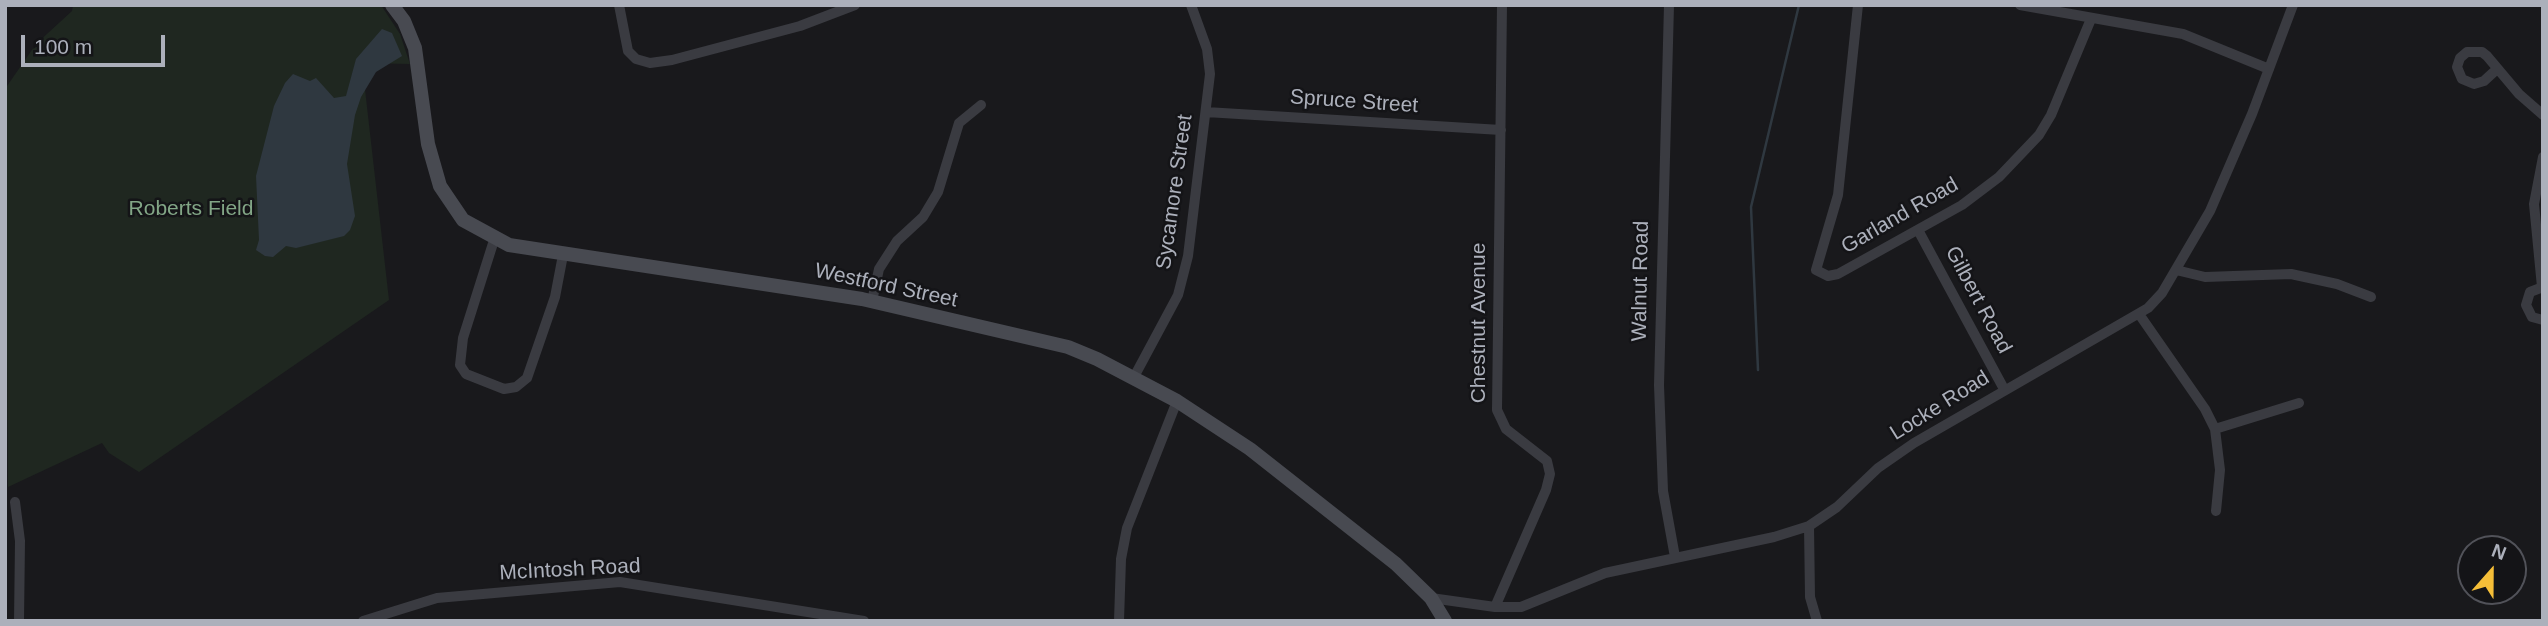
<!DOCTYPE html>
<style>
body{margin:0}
#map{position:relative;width:2548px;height:626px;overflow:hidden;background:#19191c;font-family:Helvetica,sans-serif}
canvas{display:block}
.frame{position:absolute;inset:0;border:7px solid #acb0bb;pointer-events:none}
.north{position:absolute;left:2457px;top:535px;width:70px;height:70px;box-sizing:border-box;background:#141417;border:2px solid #515259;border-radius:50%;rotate:21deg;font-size:19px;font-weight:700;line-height:28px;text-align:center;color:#acb0bb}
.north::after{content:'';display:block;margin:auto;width:24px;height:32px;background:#f5be38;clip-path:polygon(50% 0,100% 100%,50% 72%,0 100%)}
.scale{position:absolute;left:21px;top:35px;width:144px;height:32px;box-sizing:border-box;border:4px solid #acb0bb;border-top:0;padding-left:9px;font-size:21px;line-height:24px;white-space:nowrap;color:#acb0bb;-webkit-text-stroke:5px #141417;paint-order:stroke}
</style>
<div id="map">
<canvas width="2548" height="626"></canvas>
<div class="frame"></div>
<div class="north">N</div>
<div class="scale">100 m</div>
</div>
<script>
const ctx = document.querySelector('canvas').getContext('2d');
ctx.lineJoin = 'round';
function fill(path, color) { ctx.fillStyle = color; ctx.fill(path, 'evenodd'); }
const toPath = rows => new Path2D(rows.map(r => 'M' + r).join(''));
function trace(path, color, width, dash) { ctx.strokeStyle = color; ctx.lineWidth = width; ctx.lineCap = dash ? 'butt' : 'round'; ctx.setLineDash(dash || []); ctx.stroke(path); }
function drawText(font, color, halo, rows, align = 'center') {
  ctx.font = font + ' Helvetica,sans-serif'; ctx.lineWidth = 5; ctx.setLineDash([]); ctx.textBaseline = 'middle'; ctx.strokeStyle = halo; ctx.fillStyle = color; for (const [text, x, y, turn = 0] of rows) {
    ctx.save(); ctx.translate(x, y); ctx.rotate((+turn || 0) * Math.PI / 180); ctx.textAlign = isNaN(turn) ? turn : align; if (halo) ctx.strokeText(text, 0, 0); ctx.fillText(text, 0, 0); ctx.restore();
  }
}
const green = toPath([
 [73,5,381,5,400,34,410,64,362,63,389,300,139,472,109,453,102,443,8,487,5,89,36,44,72,11]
]);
const water = toPath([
 [382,29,392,33,402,56,376,72,361,97,355,115,347,164,355,216,350,230,344,236,296,248,286,246,273,257,265,256,256,250,259,240,256,176,274,106,285,83,293,74,310,81,316,78,334,98,346,96,356,59]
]);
const stream = toPath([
 [1758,370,1751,207,1799,5]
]);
const minor = toPath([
 [619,5,628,51,636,59,650,63,672,60,800,26,855,5],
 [1669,5,1659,385,1663,491,1675,557],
 [1858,5,1838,195,1816,270,1828,276,1838,274,1962,205,1999,177,2039,135,2051,115,2091,19],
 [2020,5,2183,34,2269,69],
 [2497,69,2484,81,2474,84,2462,79,2457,67,2460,58,2467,52,2482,52,2487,56,2519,94,2543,115],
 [1206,112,1501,130],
 [1918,230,2004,389],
 [495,237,463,338,460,365,466,374,504,389,516,387,527,378,555,297,563,255],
 [2176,270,2205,277,2291,274,2337,284,2371,297],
 [2542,287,2534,204,2543,157],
 [2543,287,2530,292,2526,305,2532,317,2543,320],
 [872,301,879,269,897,241,923,217,938,192,959,123,981,105],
 [2139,314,2205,409,2215,429,2220,470,2216,511],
 [1134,377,1178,295,1188,256,1210,74,1207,49,1191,5],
 [2215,429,2299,403],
 [15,502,20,541,19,621],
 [1809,526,1810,597,1817,621],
 [1431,598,1495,607,1521,607,1605,573,1774,537,1809,526,1837,507,1878,468,1914,443,2148,308,2162,293,2210,211,2252,114,2293,5],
 [1495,607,1546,490,1550,474,1547,461,1506,429,1497,410,1502,5],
 [363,621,437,598,620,582,864,621],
 [1119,621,1121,559,1127,528,1177,401]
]);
const secondary = toPath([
 [392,5,404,21,415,48,428,144,440,186,463,220,509,245,862,299,1068,347,1097,359,1177,401,1250,449,1396,564,1431,598,1445,621]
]);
const streetNames = [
 ["Spruce Street",1354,102,4],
 ["Sycamore Street",1175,192,-82],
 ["Garland Road",1900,216,-30],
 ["Walnut Road",1641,281,-89],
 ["Westford Street",886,286,12],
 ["Gilbert Road",1978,300,62],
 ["Chestnut Avenue",1479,323,-90],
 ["Locke Road",1940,406,-32],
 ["McIntosh Road",570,570,-3]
];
const parkNames = [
 ["Roberts Field",191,209]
];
fill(green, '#1f2720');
fill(water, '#2f3840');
trace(stream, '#2f3840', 2.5);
trace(minor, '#3a3b41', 10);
trace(secondary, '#484a51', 14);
drawText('21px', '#acb0bb', '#141417', streetNames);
drawText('21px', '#82a686', '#141417', parkNames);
</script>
